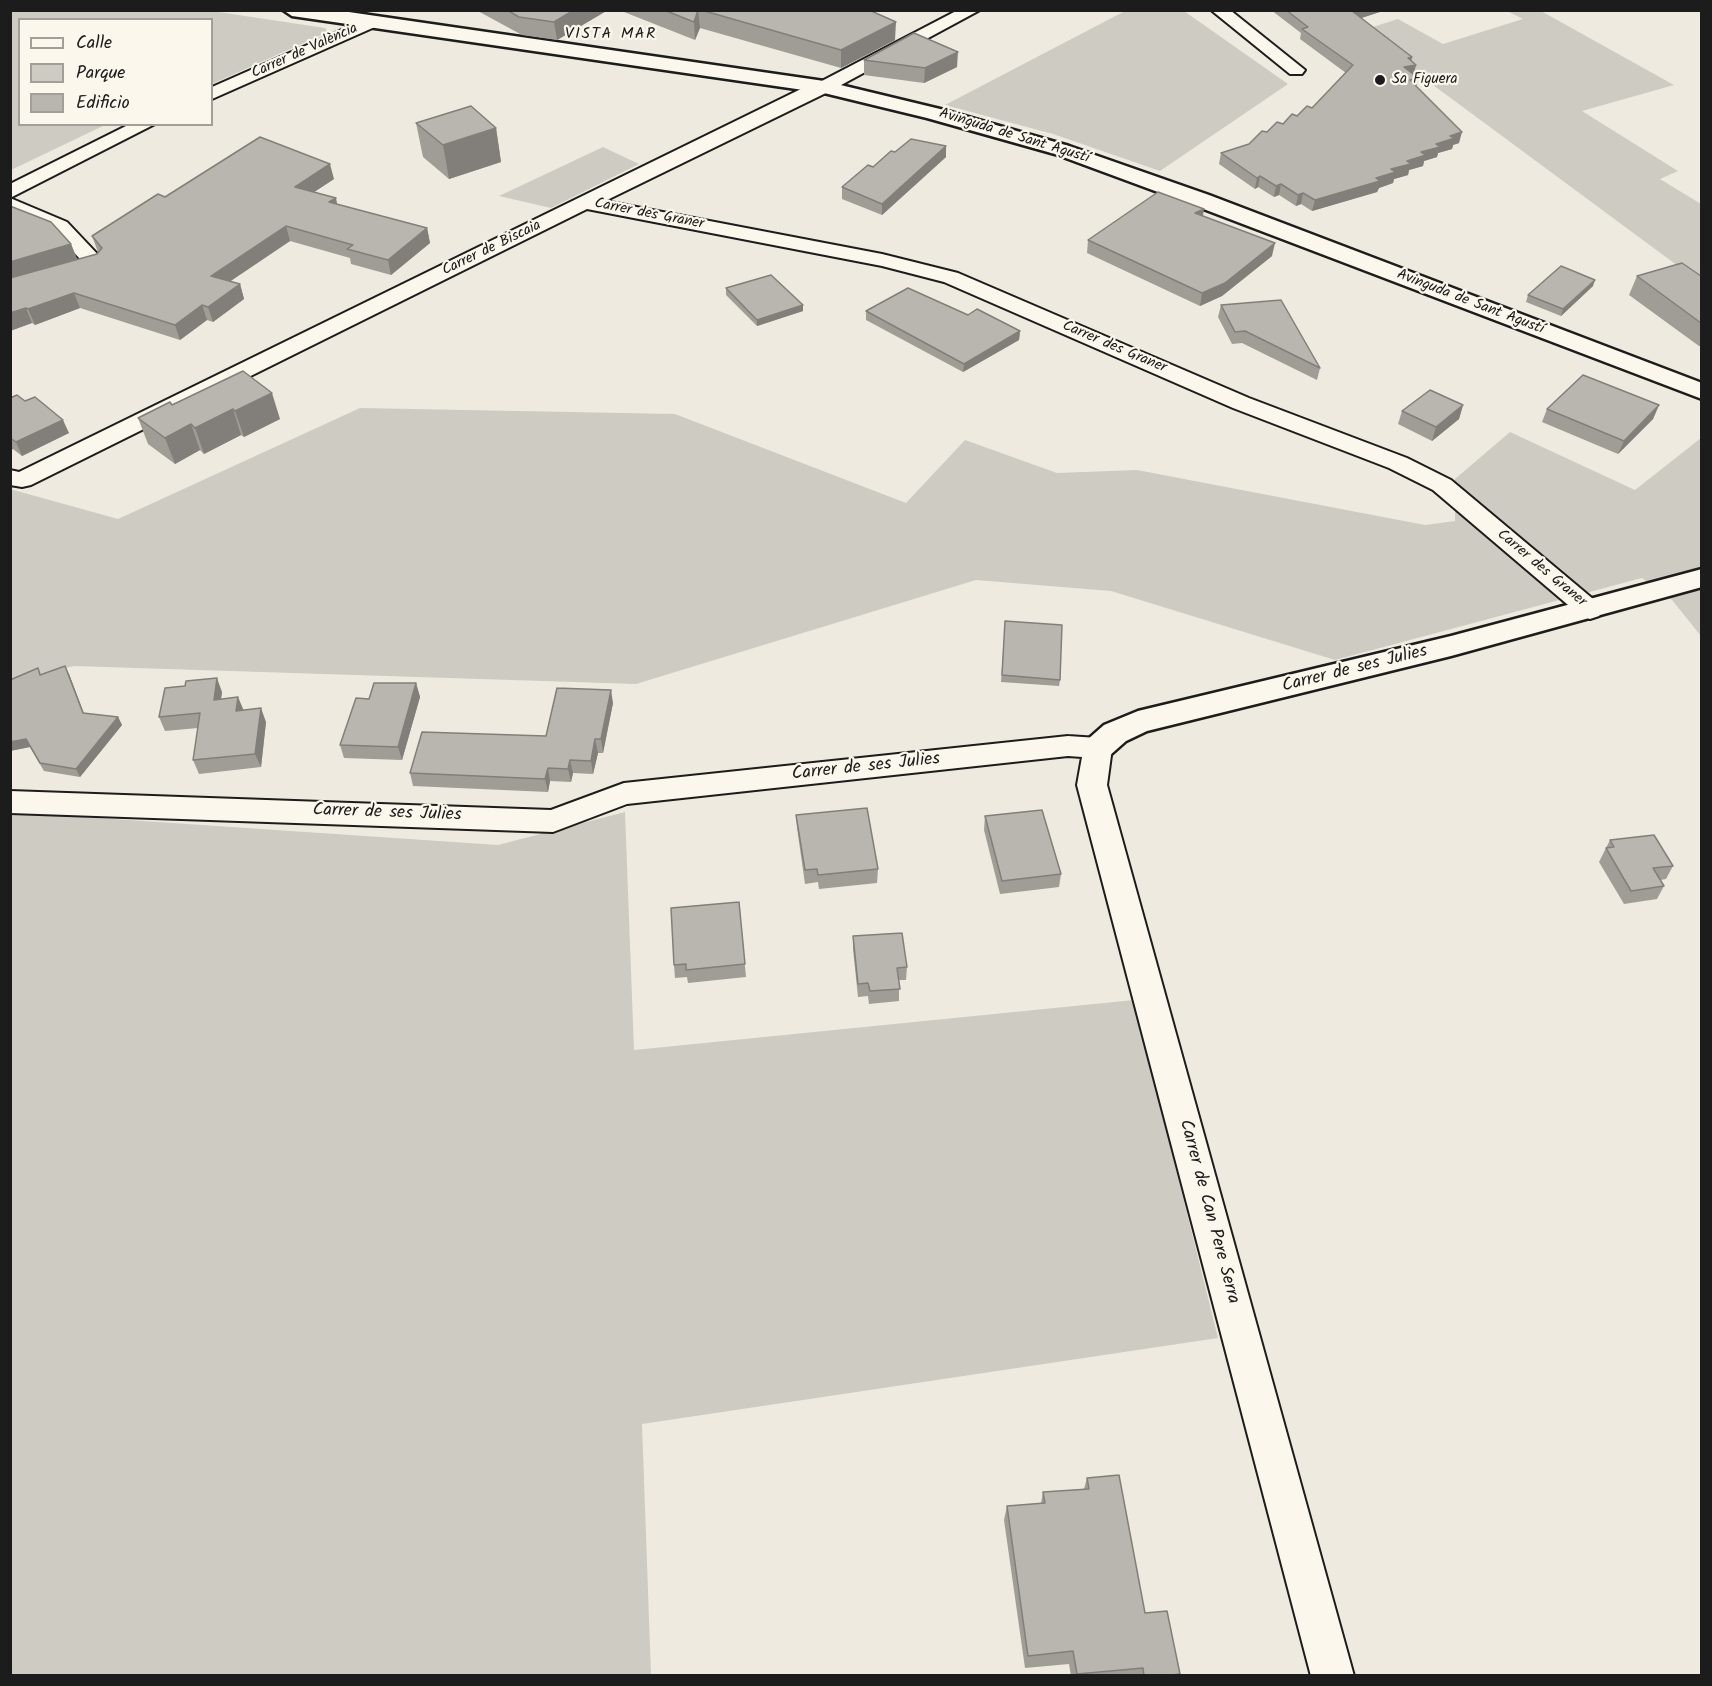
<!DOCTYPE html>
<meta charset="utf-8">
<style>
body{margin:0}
#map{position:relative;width:1712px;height:1686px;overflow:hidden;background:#eeeadf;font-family:Kalam,sans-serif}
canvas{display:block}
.frame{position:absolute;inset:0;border:12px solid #1c1c1c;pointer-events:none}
.legend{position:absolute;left:18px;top:18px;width:195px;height:108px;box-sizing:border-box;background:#fbf7ec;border:2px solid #a29f99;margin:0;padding:8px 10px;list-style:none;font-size:18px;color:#1c1c1c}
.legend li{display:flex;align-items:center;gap:12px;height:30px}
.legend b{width:30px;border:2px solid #a29f99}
</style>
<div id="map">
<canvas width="1712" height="1686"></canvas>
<div class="frame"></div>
<ul class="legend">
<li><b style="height:8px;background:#fbf7ec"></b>Calle</li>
<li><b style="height:16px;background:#ceccc2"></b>Parque</li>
<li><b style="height:16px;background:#b9b6af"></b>Edificio</li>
</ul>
</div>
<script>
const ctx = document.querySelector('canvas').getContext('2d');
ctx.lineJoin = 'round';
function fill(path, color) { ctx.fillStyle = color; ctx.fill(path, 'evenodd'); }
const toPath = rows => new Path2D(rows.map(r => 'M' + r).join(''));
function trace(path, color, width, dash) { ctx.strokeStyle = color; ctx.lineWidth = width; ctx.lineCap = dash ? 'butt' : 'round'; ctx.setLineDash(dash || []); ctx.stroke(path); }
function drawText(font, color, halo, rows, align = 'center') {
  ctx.font = font + ' Kalam,sans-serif'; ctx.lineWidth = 4.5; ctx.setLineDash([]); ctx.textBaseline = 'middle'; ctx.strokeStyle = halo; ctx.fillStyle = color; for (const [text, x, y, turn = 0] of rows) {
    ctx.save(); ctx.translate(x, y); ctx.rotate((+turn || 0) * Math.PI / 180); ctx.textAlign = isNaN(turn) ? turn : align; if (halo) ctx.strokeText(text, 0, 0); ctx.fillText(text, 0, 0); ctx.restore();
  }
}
const green = toPath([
 [11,10,212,11,325,28,328,32,212,84,212,20,20,20,20,124,105,125,11,170],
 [1125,11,1184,11,1288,84,1160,171,1053,134,945,105],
 [1507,11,1541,11,1674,85,1582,111,1678,171,1660,179,1701,204,1701,283,1360,31,1398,19,1443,44,1523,19],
 [603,147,639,164,551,208,499,196],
 [360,408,675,414,906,503,965,440,1057,473,1137,470,1425,525,1455,521,1455,479,1510,432,1635,490,1701,438,1701,636,1672,600,1642,578,1335,660,1111,591,976,580,636,684,74,666,11,681,10,489,118,519],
 [10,812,498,845,625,812,634,1050,1134,1000,1218,1338,642,1424,651,1675,11,1675]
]);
const street = toPath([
 [958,10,980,10,830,91,605,201,882,254,958,273,1249,398,1407,458,1451,480,1599,604,1603,610,1599,616,1590,619,1581,616,1433,490,1389,468,1233,408,944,282,882,266,587,209,31,485,22,487,10,485,10,470,19,472,805,87,818,83,958,10],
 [1211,10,1230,10,1305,70,1302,74,1290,74,1211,10],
 [371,17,377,18,380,22,377,26,212,99,212,87,371,17],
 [130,124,155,124,10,198,10,184,130,124],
 [10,198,67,222,102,259,105,263,102,267,10,294,10,281,81,260,53,230,10,212,10,198],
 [1068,736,1098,738,1108,741,1112,748,1107,785,1354,1676,1311,1676,1077,785,1082,757,1068,756,627,804,553,832,10,813,10,791,551,810,624,783,1068,736]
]);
const secondary = toPath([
 [283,10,335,10,824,81,940,109,1069,146,1209,195,1702,383,1702,399,1193,205,1055,154,927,118,824,93,292,16,283,10],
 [1702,569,1702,587,1451,656,1147,731,1126,741,1109,756,1098,759,1087,756,1082,748,1087,740,1104,725,1138,711,1451,636,1702,569]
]);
const wall = toPath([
 [476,10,608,10,557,40,522,35],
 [619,10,869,10,895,40,841,68,700,28,695,40],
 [1271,10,1386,10,1361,18,1412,57,1411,61,1416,65,1414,74,1416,86,1459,143,1453,145,1452,149,1438,153,1437,157,1424,161,1423,166,1409,170,1408,175,1394,179,1393,183,1379,188,1377,192,1312,211,1301,204,1296,206,1279,195,1274,197,1258,187,1255,189,1219,164,1221,153,1249,144,1267,132,1312,108,1346,73,1300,39,1301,33],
 [864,60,957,67,924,83,864,75],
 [416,123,496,128,501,162,449,179,423,157],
 [895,152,946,157,882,215,842,199,842,187],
 [334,179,314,192,337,205,427,228,430,243,391,275,351,264,350,258,290,241,230,281,240,284,244,299,213,322,207,320,180,340,80,308,35,325,32,323,10,331,10,206,71,244,77,259,22,275,97,254,98,252,92,236,165,197],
 [1203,216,1272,256,1222,296,1200,306,1087,253,1088,240],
 [1637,276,1701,276,1701,346,1699,346,1629,295],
 [1593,286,1561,316,1526,302,1528,295],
 [726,288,803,305,803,311,757,326,726,295],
 [1221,305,1320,368,1317,380,1242,343,1232,344,1218,317],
 [866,311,968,315,1020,331,1019,340,963,372,866,320],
 [243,371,280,419,244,437,241,435,204,454,200,450,175,464,148,444,138,418,172,405],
 [10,398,25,401,69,433,22,456,13,449,10,450],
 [1463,405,1459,419,1432,441,1398,424,1402,411],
 [1659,405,1653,419,1618,454,1542,422,1547,409],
 [1005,621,1060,680,1059,686,1001,682],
 [38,668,41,675,69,674,84,713,118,717,122,725,80,777,44,771,30,747,10,751],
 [416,683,420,697,402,760,344,758,340,745,369,699],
 [222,692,221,699,266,722,261,767,199,774,193,760,198,728,165,731,159,717],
 [613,703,603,753,598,753,593,774,573,773,571,782,550,781,548,792,413,786,410,773,546,736],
 [796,815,878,869,877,883,819,889,818,882,805,884,797,828],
 [985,816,1061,874,1059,887,1000,894,984,830],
 [1610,840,1673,866,1666,879,1660,880,1664,886,1657,899,1624,904,1599,862],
 [739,902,746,977,688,983,687,977,675,978,674,965],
 [853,936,907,967,906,980,899,980,899,1001,869,1004,868,996,858,997,853,949],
 [1087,1478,1145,1613,1180,1674,1179,1676,1071,1676,1069,1664,1025,1668,1004,1520,1007,1506,1041,1503,1043,1492,1084,1489]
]);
const shadedWall = toPath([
 [574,10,608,10,557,40,554,22],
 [698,10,700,28,695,40,694,22],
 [1354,10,1386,10,1349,22,1352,11],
 [896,22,895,40,841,68,841,50],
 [958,52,957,67,924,83,925,68],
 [1412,57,1410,66,1416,65,1413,75,1402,78,1408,58],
 [1418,78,1416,88,1410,80],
 [496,128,501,162,449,179,443,145],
 [1462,132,1459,143,1453,145,1452,149,1438,153,1437,157,1424,161,1423,166,1409,170,1408,175,1394,179,1393,183,1379,188,1377,192,1312,211,1315,200,1376,178,1450,136],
 [946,146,946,157,882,215,882,204],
 [330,164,334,179,299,202,295,187],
 [1260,176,1258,187,1255,189,1257,178],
 [1281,184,1279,195,1274,197,1276,186],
 [1303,193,1301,204,1296,206,1298,195],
 [336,198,339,213,329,202],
 [1204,209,1202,222,1195,213],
 [286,226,290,241,216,291,211,276],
 [427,228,430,243,391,275,388,260],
 [1275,243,1272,256,1222,296,1200,306,1202,293],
 [71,244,77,259,10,279,10,262],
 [1595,280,1593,286,1561,316,1563,309],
 [240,284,244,299,213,322,208,307],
 [74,293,80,308,35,325,28,309],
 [202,305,207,320,180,340,175,325],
 [803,305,803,311,757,326,757,320],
 [26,308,32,323,10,331,10,313],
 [1020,331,1019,340,963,372,964,364],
 [272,393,280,419,244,437,235,411],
 [1463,405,1459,419,1432,441,1436,427],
 [1659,405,1653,419,1618,454,1624,441],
 [233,409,241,435,204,454,195,428],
 [63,420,69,433,22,456,16,442],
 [191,424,200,450,175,464,165,438],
 [10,442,13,449,10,450],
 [65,666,69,674,86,720,83,713],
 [217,678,222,692,219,713,214,700],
 [416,683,420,697,402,760,398,747],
 [611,690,613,703,603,753,601,739],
 [238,697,244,711,236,711],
 [261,708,266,722,261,767,255,754],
 [118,717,122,725,80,777,76,769],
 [26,739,30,747,10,751,10,742],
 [595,739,598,753,593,774,591,761],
 [570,760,573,773,571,782,568,769],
 [548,768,550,781,548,792,545,779]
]);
const building = toPath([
 [507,10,574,10,554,22,519,17,507,10],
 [664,10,698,10,694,22,664,10],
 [701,10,869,10,896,22,841,50,701,10],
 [1286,10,1354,10,1352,11,1412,57,1408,58,1416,65,1404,67,1418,78,1410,80,1462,132,1450,136,1455,138,1436,144,1440,147,1421,152,1426,155,1407,161,1411,164,1391,169,1396,172,1376,178,1380,181,1315,200,1303,193,1298,195,1281,184,1276,186,1260,176,1257,178,1221,153,1249,144,1262,131,1267,132,1277,122,1283,124,1292,114,1297,116,1307,106,1312,108,1353,65,1302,29,1308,27,1286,10],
 [914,33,958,52,925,68,864,60,914,33],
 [471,106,496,128,443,145,416,123,471,106],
 [260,137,330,164,295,187,336,198,329,202,427,228,388,260,347,249,353,245,286,226,211,276,240,284,208,307,202,305,175,325,74,293,28,309,26,308,10,313,10,278,97,254,102,248,92,236,158,194,165,197,260,137],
 [911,139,946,146,882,204,842,187,868,165,873,167,891,151,895,152,911,139],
 [1158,192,1204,209,1195,213,1275,243,1225,283,1202,293,1088,240,1158,192],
 [10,206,51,222,71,244,10,262,10,206],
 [1682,263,1701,276,1701,323,1637,276,1682,263],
 [1561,266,1595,280,1563,309,1528,295,1561,266],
 [771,275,803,305,757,320,726,288,771,275],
 [908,288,968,315,977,309,1020,331,964,364,866,311,908,288],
 [1281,300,1320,368,1245,331,1235,332,1221,305,1281,300],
 [243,371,272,393,235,411,233,409,195,428,191,424,165,438,138,418,170,402,172,405,243,371],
 [1583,375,1659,405,1624,441,1547,409,1583,375],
 [1430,390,1463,405,1436,427,1402,411,1430,390],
 [17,395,25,401,35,397,63,420,16,442,10,438,10,398,17,395],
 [1005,621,1062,625,1060,680,1002,675,1005,621],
 [65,666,83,713,118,717,76,769,40,763,26,739,10,742,10,680,38,668,40,675,65,666],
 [217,678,214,700,238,697,236,711,261,708,255,754,193,760,200,713,159,717,165,688,185,686,186,681,217,678],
 [374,683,416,683,398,747,340,745,356,698,369,699,374,683],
 [557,688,611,690,601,739,595,739,591,761,570,760,568,769,548,768,545,779,410,773,422,732,546,736,557,688],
 [867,808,878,869,818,875,817,869,805,870,796,815,867,808],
 [1042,810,1061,874,1002,881,985,816,1042,810],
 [1654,835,1673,866,1653,868,1664,886,1631,891,1606,848,1614,847,1610,840,1654,835],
 [739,902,745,964,686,970,686,964,674,965,671,908,739,902],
 [902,933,907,967,897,968,900,989,870,991,868,983,858,984,853,936,902,933],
 [1119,1475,1145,1613,1167,1611,1180,1674,1164,1676,1144,1676,1143,1668,1077,1674,1073,1651,1028,1656,1007,1506,1045,1503,1043,1492,1089,1489,1087,1478,1119,1475]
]);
const markers = [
 [1380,80,6,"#1c1c1c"]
];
const farStreetnames = [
 ["Carrer de València",305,52,-24],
 ["Avinguda de Sant Agustí",1014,137,17],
 ["Carrer des Graner",649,215,11],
 ["Carrer de Biscaia",492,249,-26],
 ["Avinguda de Sant Agustí",1470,303,21],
 ["Carrer des Graner",1114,348,23],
 ["Carrer des Graner",1541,569,40]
];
const farPoinames = [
 ["Sa Figuera",1392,80]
];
const farNeighbourhoodnames = [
 ["VISTA MAR",611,35]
];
const streetNames = [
 ["Carrer de ses Julies",1355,670,-14],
 ["Carrer de ses Julies",866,768,-6],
 ["Carrer de ses Julies",387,814,2],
 ["Carrer de Can Pere Serra",1208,1212,75]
];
fill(green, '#ceccc2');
trace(street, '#1c1c1c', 4);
trace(secondary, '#1c1c1c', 5);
fill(street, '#fbf7ec');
fill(secondary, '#fbf7ec');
fill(wall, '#9f9d96');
fill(shadedWall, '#827f7a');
fill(building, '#b9b6af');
trace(building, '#827f7a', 1.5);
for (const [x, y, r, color] of markers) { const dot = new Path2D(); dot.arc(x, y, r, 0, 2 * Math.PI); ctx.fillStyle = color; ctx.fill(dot); trace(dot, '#fbf7ec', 2); }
drawText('15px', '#1c1c1c', '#fbf7ec', farStreetnames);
drawText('15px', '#1c1c1c', '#fbf7ec', farPoinames, 'left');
ctx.letterSpacing = '1.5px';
drawText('16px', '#1c1c1c', '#fbf7ec', farNeighbourhoodnames);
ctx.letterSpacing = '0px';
drawText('18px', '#1c1c1c', '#fbf7ec', streetNames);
</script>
